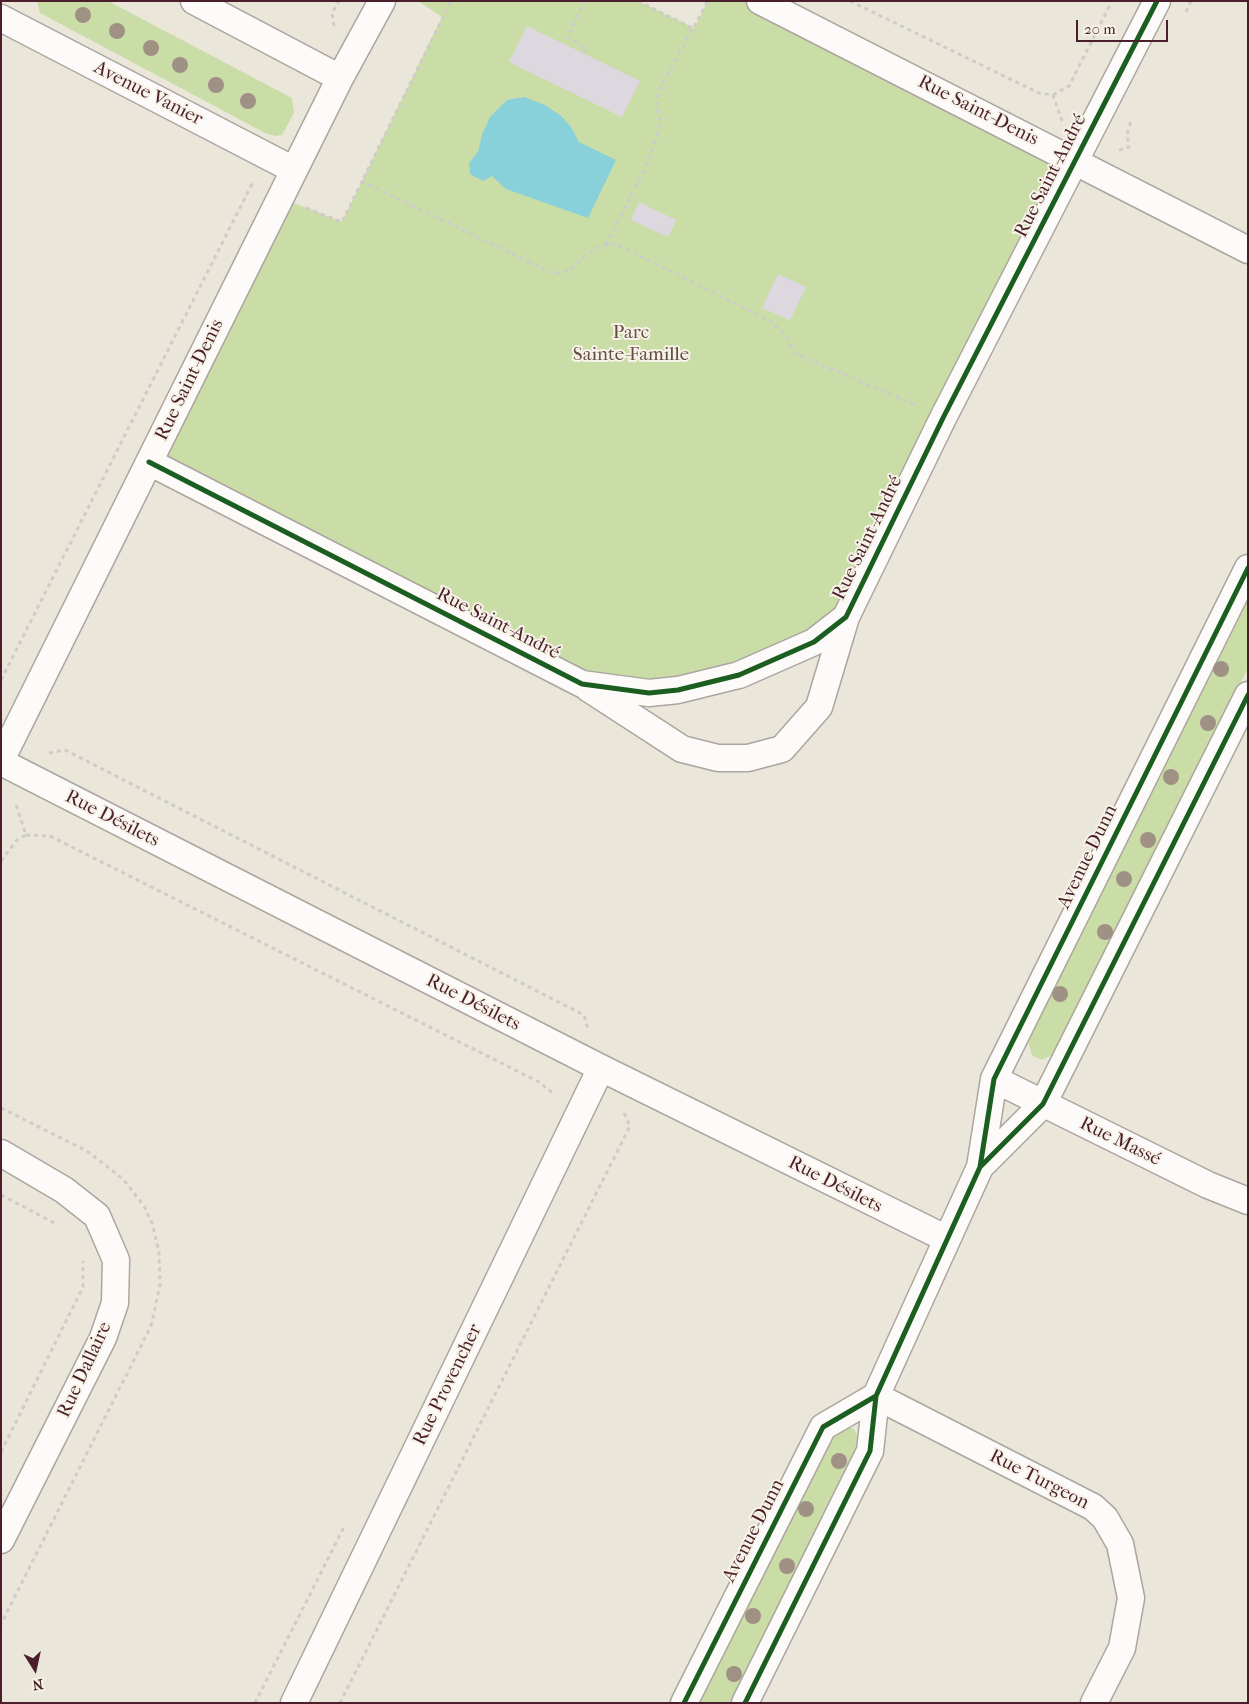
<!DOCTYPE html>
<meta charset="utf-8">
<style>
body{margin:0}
#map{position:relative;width:1249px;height:1704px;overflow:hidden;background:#eae6da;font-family:"IM FELL French Canon",serif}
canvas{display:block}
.frame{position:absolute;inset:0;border:2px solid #4a1f2b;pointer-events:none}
.north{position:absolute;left:10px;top:1644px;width:50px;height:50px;-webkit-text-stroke:4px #f7f3e8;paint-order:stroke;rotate:170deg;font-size:14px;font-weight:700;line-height:20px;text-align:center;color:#4a1f2b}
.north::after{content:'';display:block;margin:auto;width:18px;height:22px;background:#4a1f2b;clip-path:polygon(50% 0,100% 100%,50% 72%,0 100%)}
.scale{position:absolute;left:1076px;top:20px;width:92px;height:22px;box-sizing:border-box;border:2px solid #4a1f2b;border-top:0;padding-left:6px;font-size:15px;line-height:18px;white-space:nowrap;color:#4a1f2b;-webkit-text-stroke:4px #f7f3e8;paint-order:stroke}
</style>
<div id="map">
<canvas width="1249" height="1704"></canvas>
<div class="frame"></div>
<div class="north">N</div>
<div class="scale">20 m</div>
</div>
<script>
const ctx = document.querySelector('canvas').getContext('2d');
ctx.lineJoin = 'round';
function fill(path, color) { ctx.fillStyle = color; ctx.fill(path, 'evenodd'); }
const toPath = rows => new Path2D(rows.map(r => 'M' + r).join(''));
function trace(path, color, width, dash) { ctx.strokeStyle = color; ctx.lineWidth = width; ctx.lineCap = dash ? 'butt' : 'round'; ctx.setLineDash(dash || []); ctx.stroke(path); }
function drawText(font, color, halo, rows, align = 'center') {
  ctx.font = font + ' "IM FELL French Canon",serif'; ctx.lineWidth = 4; ctx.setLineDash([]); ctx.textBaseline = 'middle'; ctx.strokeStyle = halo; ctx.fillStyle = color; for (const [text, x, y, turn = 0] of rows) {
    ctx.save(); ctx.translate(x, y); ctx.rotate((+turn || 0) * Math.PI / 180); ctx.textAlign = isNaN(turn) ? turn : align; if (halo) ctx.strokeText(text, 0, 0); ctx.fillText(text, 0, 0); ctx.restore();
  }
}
const green = toPath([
 [37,1,108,1,292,98,294,113,282,135,276,136,267,134,40,13],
 [418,1,638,1,694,28,708,1,760,1,1076,161,846,617,739,675,582,684,149,462,281,198,342,222,442,17],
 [1248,598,1248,668,1053,1055,1041,1060,1032,1055,1028,1041],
 [843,1425,854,1429,861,1442,730,1703,695,1703,832,1428]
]);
const water = toPath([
 [524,97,545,105,561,116,571,127,579,142,616,160,588,218,506,189,492,176,483,181,470,174,469,163,478,152,482,135,490,117,507,100]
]);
const building = toPath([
 [527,26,640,81,622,117,509,62],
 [639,202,676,220,668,237,631,220],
 [778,274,806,287,790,320,762,308]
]);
const path = toPath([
 [638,1,694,29],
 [850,1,1039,93,1053,95,1062,121],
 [1186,12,1191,1],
 [334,26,332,13,339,1],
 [583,53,586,48,568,38,584,1],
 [1053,95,1069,86,1112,1],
 [1119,150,1129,147,1127,134,1132,118],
 [361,181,550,272,561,273,573,268,585,256,600,246,616,244,772,322,785,335,796,354,918,406],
 [306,208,342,222,451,1],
 [606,245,647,164,658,133,660,120,656,104,659,90,708,1],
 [1,680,252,184,256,183],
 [49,753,65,750,584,1015,588,1029],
 [26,835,50,836,539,1082,554,1094],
 [1,861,17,840,26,835,15,802],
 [1,1108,87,1151,123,1179,144,1206,152,1223,159,1252,160,1285,151,1326,1,1624],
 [1,1195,58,1225],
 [1,1452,83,1287,83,1261],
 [255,1703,344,1527],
 [340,1703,630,1126,623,1111]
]);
const street = toPath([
 [194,1,340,78],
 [760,1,1248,250],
 [1,18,294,170],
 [149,462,582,684,649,693,678,690,739,675,814,642,846,617,943,418,1157,1],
 [588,688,682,749,718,758,748,758,782,749,819,707,846,617],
 [1,760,340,78,382,1],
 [1,762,601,1068,947,1239],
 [994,1079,1208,1185,1248,1201],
 [1,1153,64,1190,97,1216,116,1260,115,1303,103,1338,1,1540],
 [980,1167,1043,1104,1248,695],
 [876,1396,1093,1507,1105,1518,1120,1544,1131,1598,1122,1648,1094,1703],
 [294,1703,601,1068],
 [684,1703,823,1427,876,1396],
 [745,1703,870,1451,876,1396,980,1167,994,1079,1248,568]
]);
const cycleway = toPath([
 [149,462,582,684,649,693,678,690,739,675,814,642,846,617,943,418,1157,1],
 [980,1167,1043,1104,1248,695],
 [684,1703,823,1427,876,1396],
 [745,1703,870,1451,876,1396,980,1167,994,1079,1248,568]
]);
const trees = [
 [83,15],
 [117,31],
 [151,48],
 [180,65],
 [216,85],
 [248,101],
 [1221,669],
 [1208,723],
 [1171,777],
 [1148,840],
 [1124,879],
 [1105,932],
 [1060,994],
 [839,1461],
 [806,1509],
 [787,1566],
 [753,1616],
 [734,1674]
];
const streetNames = [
 ["Avenue Vanier",148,94,27],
 ["Rue Saint-Denis",978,111,27],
 ["Rue Saint-André",1051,176,-63],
 ["Rue Saint-Denis",190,380,-64],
 ["Rue Saint-André",868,538,-64],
 ["Rue Saint-André",498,624,27],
 ["Rue Désilets",112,819,27],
 ["Avenue Dunn",1088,857,-64],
 ["Rue Désilets",473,1003,27],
 ["Rue Massé",1120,1142,26],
 ["Rue Désilets",835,1185,27],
 ["Rue Dallaire",85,1370,-65],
 ["Rue Provencher",448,1385,-64],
 ["Rue Turgeon",1039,1480,27],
 ["Avenue Dunn",754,1531,-63]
];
const parkNames = [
 ["Parc",631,333],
 ["Sainte-Famille",631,355]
];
fill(green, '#cadda7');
fill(water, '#88d0da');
fill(building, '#ddd8e0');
trace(street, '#aca5a0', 29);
trace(path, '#cfcbc9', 3, [4, 4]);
trace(street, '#fcfbf9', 26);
trace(cycleway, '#1b5e20', 5);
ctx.fillStyle = '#a09185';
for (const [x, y] of trees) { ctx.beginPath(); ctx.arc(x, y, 8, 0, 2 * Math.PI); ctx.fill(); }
drawText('19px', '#4a1f2b', '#f7f3e8', streetNames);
drawText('19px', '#634c40', '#f7f3e8', parkNames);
</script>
